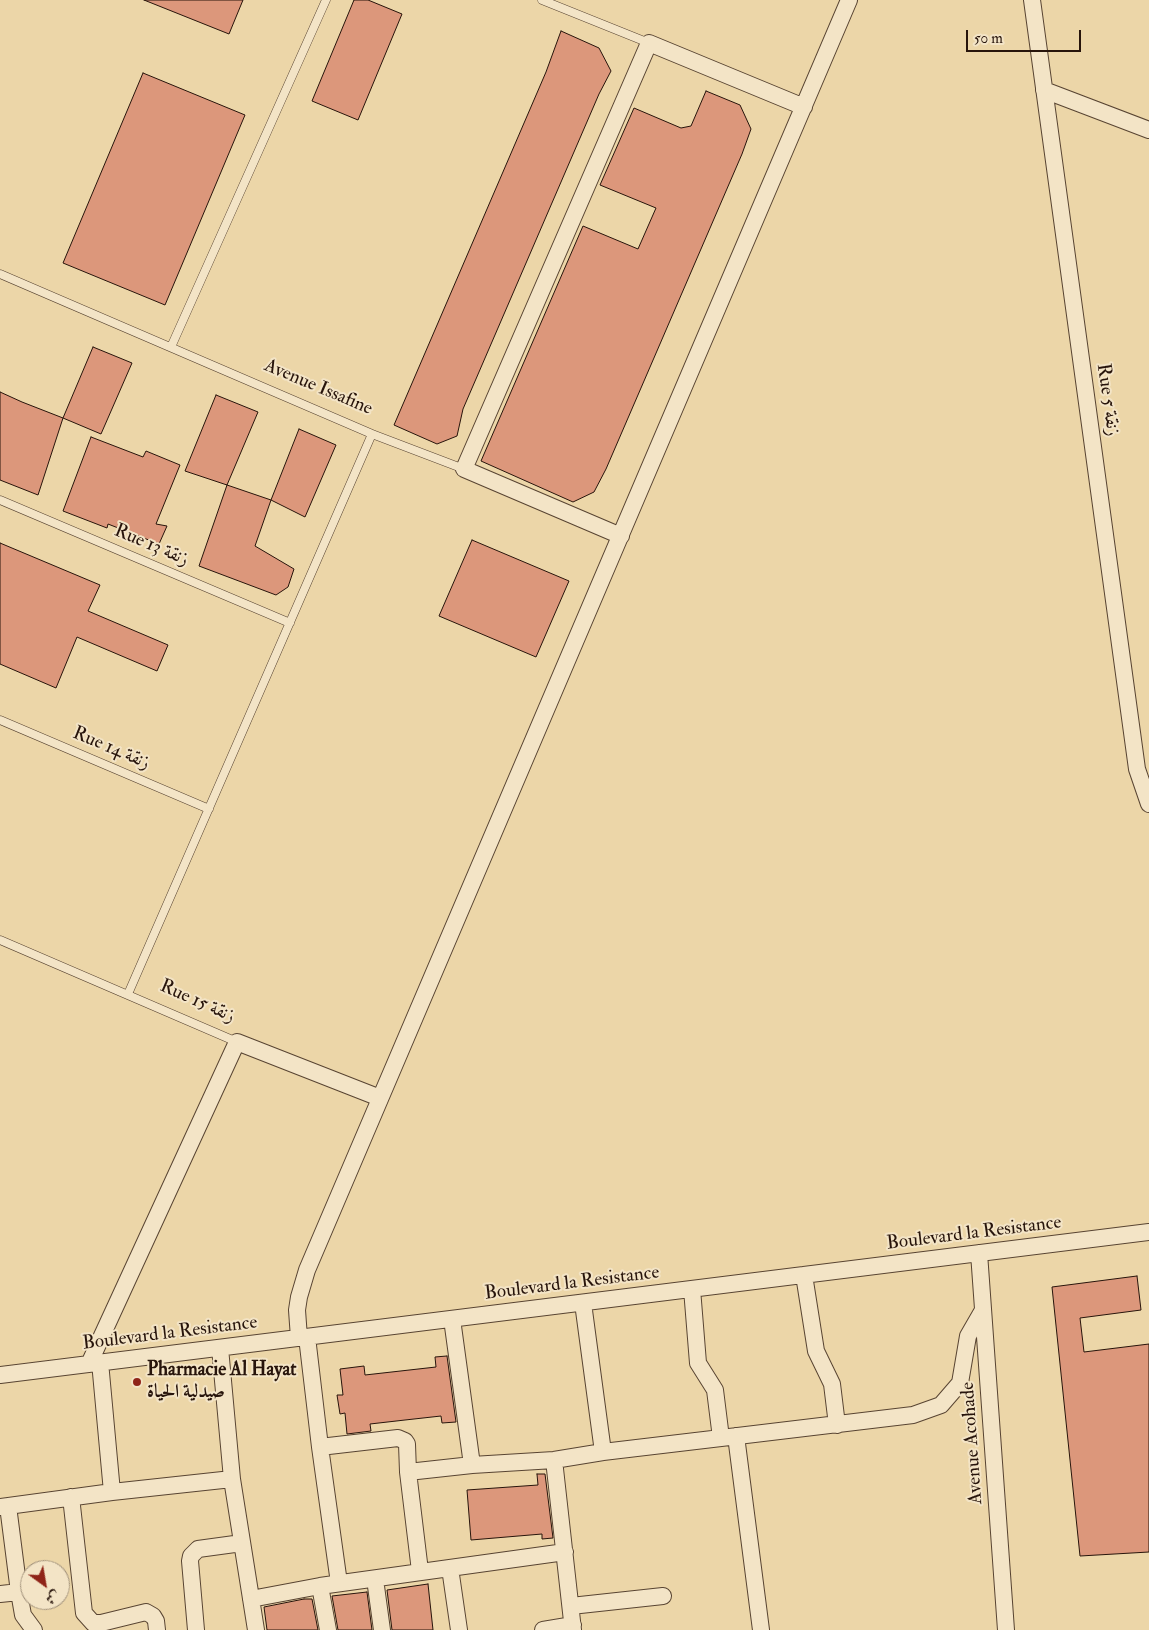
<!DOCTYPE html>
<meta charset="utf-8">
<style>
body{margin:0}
#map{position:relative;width:1149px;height:1630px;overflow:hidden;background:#ecd6a8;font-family:"IM FELL Double Pica",Amiri,serif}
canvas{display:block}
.north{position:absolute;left:20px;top:1560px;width:50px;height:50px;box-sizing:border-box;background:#f3e4c6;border:1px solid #a1917b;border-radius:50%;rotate:148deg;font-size:14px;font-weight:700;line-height:20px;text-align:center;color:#27140b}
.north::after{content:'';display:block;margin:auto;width:18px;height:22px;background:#8f2418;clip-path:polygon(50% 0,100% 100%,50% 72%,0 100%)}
.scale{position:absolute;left:966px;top:30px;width:115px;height:22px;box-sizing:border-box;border:2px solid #27140b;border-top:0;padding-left:6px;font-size:15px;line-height:18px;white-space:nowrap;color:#27140b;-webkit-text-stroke:4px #f3e4c6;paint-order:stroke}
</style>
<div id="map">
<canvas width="1149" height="1630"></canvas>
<div class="north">ش</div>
<div class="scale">50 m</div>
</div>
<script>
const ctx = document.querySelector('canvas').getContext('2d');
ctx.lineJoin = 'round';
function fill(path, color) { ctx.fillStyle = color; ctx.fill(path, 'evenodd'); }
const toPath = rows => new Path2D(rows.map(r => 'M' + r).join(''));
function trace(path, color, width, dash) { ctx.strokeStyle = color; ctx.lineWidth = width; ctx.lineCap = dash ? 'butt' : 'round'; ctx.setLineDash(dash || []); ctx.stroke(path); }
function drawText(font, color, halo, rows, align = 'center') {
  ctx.font = font + ' "IM FELL Double Pica",Amiri,serif'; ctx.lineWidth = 4; ctx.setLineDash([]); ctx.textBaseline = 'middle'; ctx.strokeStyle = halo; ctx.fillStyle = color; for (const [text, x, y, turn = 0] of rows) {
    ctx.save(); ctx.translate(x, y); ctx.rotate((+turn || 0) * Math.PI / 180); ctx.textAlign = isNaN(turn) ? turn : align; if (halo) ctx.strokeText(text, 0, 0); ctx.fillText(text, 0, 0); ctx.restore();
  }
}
const building = toPath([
 [144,0,243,0,229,34,144,0],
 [354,0,368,0,402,14,358,120,312,101,354,0],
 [561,31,599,48,611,71,599,94,463,409,457,436,437,444,394,425,546,72,561,31],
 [143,73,245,115,165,305,63,263,143,73],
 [706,91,740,105,751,129,742,154,606,469,594,492,573,502,481,461,583,226,638,249,656,208,600,185,634,108,681,128,691,126,706,91],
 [93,347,132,363,101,434,63,418,93,347],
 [0,392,22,402,63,418,38,495,0,480,0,392],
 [216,395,258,412,227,485,185,471,216,395],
 [299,429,336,445,305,517,271,500,299,429],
 [91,437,143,457,146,451,180,465,156,524,167,526,159,544,108,524,107,528,63,511,91,437],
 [227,485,271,500,255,546,294,569,288,587,276,595,199,566,227,485],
 [472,540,569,581,536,657,439,616,472,540],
 [0,543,100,585,88,611,168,645,157,671,77,637,56,688,0,664,0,543],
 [1137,1276,1141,1310,1080,1318,1084,1352,1149,1344,1149,1552,1080,1556,1052,1287,1137,1276],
 [447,1356,456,1422,442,1423,441,1416,405,1420,370,1424,371,1431,347,1434,345,1413,340,1414,337,1395,343,1395,340,1369,364,1366,365,1375,436,1367,435,1357,447,1356],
 [537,1474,545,1474,553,1538,542,1539,542,1534,471,1540,467,1490,538,1485,537,1474],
 [428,1584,433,1630,392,1630,387,1590,428,1584],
 [367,1592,372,1630,338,1630,332,1596,367,1592],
 [304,1599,312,1599,318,1630,267,1630,264,1607,304,1599]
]);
const lane = toPath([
 [542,0,649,43],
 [0,274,372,434,464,469],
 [171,347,326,0],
 [0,500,290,623],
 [0,720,209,809],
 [0,940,237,1042],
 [128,994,372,434]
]);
const street = toPath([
 [1032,0,1137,769,1149,804],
 [1044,90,1149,130],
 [621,536,464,469,649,43,804,107],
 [979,1253,1006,1630],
 [804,1275,816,1351,832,1384,837,1425],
 [692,1289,698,1363,715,1390,721,1438],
 [583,1303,603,1452],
 [452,1319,472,1465],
 [307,1337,320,1447,339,1583],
 [299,1338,297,1310,299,1297,307,1270,849,0],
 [220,1348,232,1479,256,1630],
 [100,1362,112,1492],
 [89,1364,237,1042,380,1098],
 [0,1375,1149,1232],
 [736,1436,761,1630],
 [320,1447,398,1438,405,1441,407,1444,408,1472,420,1571],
 [554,1460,573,1630],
 [408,1472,472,1465,554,1460,603,1452,721,1438,913,1415,941,1405,960,1383,968,1336,983,1310],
 [71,1497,84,1613,93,1623,101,1623,146,1612,153,1616,156,1621,157,1630],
 [8,1506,19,1592],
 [0,1507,112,1492,232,1479],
 [450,1568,459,1630],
 [375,1579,382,1630],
 [320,1586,328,1630],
 [0,1594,19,1592,23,1615,34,1630],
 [251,1599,320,1586,565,1552],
 [571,1606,663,1596],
 [196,1630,190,1561,191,1556,198,1549,242,1543],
 [543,1630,573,1625]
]);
const markers = [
 [137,1382,5,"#8f2418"]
];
const streetNames = [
 ["Avenue Issafine",318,388,23],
 ["Rue 5 زنقة",1107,400,82],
 ["Rue 13 زنقة",151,546,23],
 ["Rue 14 زنقة",111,749,23],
 ["Rue 15 زنقة",197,1002,24],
 ["Boulevard la Resistance",974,1234,-7],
 ["Boulevard la Resistance",572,1284,-7],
 ["Boulevard la Resistance",170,1334,-7],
 ["Avenue Acohade",973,1443,-94]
];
const poiNames = [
 ["Pharmacie Al Hayat",147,1371],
 ["صيدلية الحياة",147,1393]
];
fill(building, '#dc977b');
trace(building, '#27140b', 1);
trace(lane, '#584432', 9);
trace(street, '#584432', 18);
trace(lane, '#f3e4c6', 8);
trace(street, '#f3e4c6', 16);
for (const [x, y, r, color] of markers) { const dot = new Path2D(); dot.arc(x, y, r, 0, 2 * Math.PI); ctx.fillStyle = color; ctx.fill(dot); trace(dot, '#f3e4c6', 2); }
drawText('19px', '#27140b', '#f3e4c6', streetNames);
drawText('bold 19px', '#27140b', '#f3e4c6', poiNames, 'left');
</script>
